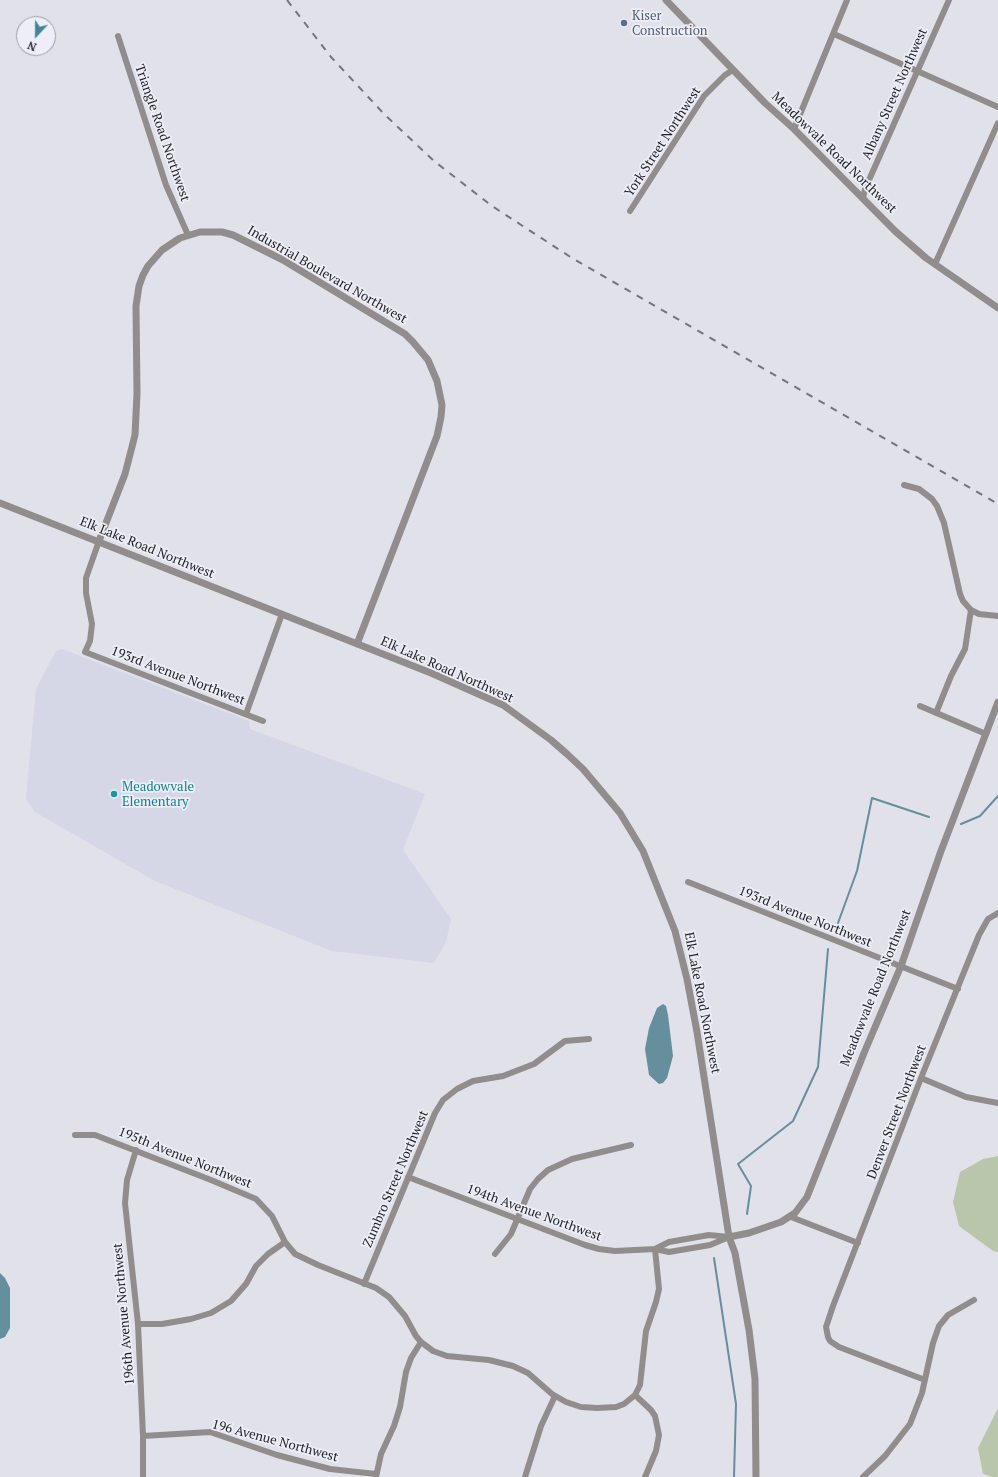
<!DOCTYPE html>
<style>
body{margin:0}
#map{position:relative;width:998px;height:1477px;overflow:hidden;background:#e1e1ea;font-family:"PT Serif",serif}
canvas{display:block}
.north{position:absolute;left:16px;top:16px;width:40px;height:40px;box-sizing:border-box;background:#eeeef8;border:1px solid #9b9ba2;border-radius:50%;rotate:202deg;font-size:11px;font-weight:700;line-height:16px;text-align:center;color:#1e1e21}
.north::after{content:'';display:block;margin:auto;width:14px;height:18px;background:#428695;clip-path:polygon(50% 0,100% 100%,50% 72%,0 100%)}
</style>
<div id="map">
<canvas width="998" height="1477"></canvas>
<div class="north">N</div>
</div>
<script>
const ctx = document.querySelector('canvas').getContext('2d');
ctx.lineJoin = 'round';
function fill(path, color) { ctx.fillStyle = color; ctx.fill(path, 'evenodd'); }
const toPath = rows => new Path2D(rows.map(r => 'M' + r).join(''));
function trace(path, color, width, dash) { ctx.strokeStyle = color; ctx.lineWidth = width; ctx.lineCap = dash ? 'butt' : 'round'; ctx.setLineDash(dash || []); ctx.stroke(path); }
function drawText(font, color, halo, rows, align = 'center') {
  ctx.font = font + ' "PT Serif",serif'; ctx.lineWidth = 3.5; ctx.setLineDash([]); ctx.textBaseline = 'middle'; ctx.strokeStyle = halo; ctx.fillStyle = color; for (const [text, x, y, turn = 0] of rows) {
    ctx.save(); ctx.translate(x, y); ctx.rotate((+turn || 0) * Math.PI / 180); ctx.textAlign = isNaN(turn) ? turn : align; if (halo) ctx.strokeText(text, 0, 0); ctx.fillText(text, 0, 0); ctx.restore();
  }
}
const built = toPath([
 [62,649,249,721,250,729,425,794,403,850,451,919,446,942,434,963,332,951,155,881,35,812,26,799,36,689,56,651]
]);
const green = toPath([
 [998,1156,998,1252,993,1251,959,1226,953,1202,960,1172,983,1159],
 [998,1408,998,1477,993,1477,983,1474,978,1448]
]);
const water = toPath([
 [663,1004,666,1006,668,1015,673,1056,667,1078,663,1083,659,1084,649,1075,645,1049,649,1028,657,1008],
 [0,1273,5,1278,10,1288,10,1328,5,1337,0,1339]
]);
const stream = toPath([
 [961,824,980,816,998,796],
 [838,923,857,871,872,798,929,817],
 [747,1214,751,1186,738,1164,793,1121,818,1067,828,949],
 [714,1258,736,1404,734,1477]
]);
const minor = toPath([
 [834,34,998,107],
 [118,36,166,185,188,235],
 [794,129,847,0],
 [863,198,865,189,949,0],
 [630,211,704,96,725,75,733,70],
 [935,264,998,123],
 [904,485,919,489,932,499,937,506,944,523,960,594,963,601,971,610,965,649,951,676,936,713],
 [99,541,86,578,86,593,92,624,90,641,85,652,263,721],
 [971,610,979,614,998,616],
 [920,706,986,734],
 [246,714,282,614],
 [688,882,958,989],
 [921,1078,966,1097,998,1103],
 [75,1135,95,1135,211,1180,256,1199,272,1216,285,1242,295,1254,318,1265,376,1288,389,1297,405,1316,416,1336,421,1342,433,1351,447,1356,489,1360,513,1366,528,1373,552,1394,566,1402,581,1407,597,1408,616,1407,624,1404,635,1395,640,1385,646,1331,656,1302,659,1289,655,1249,615,1251,599,1249,585,1245,408,1177],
 [136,1150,127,1180,125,1203,138,1324,143,1436,143,1477],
 [791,1217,858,1243],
 [709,1235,729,1237,710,1245,669,1252,655,1249,669,1242,709,1235],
 [495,1254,511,1234,530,1189,538,1179,548,1170,572,1159,631,1145],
 [364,1284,435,1113,443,1100,457,1089,473,1081,503,1076,534,1064,565,1041,589,1039],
 [138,1324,162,1324,191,1319,211,1313,231,1301,246,1284,256,1266,268,1254,285,1242],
 [925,1380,839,1347,830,1341,828,1337,826,1327,833,1306,921,1078,979,935,988,919,998,913],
 [635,1395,651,1410,655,1416,659,1435,656,1451,645,1477],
 [143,1436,210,1432,277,1455,330,1469,376,1474],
 [376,1477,381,1454,394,1426,400,1407,406,1372,411,1358,421,1342],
 [525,1477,541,1426,555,1396],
 [863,1477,885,1456,910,1424,922,1393,933,1343,939,1326,948,1315,974,1300]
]);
const tertiary = toPath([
 [666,0,765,103,794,129,895,231,926,258,998,308],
 [0,503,431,673,503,705,551,740,567,754,583,769,620,813,643,851,675,931,687,979,697,1032,729,1237,735,1253,749,1330,755,1379,756,1477],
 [99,541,125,474,135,435,137,394,136,306,139,286,143,275,148,266,162,250,180,238,200,232,222,232,233,235,283,260,405,334,413,342,428,360,437,381,442,405,441,417,437,436,357,644],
 [729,1237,749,1233,781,1222,795,1213,807,1197,864,1053,901,966,941,851,998,702]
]);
const rail = toPath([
 [287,0,331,57,384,114,434,161,492,206,572,258,998,504]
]);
const markers = [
 [624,23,4,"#5c6f8a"],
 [114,794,4,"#0f9aa8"]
];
const serviceNames = [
 ["Kiser",632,16],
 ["Construction",632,31]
];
const streetNames = [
 ["Albany Street Northwest",895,94,-66],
 ["Triangle Road Northwest",162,133,71],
 ["York Street Northwest",663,142,-57],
 ["Meadowvale Road Northwest",834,153,44],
 ["Industrial Boulevard Northwest",327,275,30],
 ["Elk Lake Road Northwest",147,548,22],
 ["Elk Lake Road Northwest",447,670,24],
 ["193rd Avenue Northwest",178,676,21],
 ["193rd Avenue Northwest",805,917,22],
 ["Meadowvale Road Northwest",876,988,-68],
 ["Elk Lake Road Northwest",702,1003,79],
 ["Denver Street Northwest",897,1112,-69],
 ["195th Avenue Northwest",185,1158,22],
 ["Zumbro Street Northwest",396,1179,-67],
 ["194th Avenue Northwest",534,1213,20],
 ["196th Avenue Northwest",124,1314,-95],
 ["196 Avenue Northwest",275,1441,15]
];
const cultureNames = [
 ["Meadowvale",122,787],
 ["Elementary",122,802]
];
fill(built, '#d5d6e6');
fill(green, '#b9c6ac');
fill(water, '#658f9c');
trace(stream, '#658f9c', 2);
trace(minor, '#918d8c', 6);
trace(tertiary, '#918d8c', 7);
trace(rail, '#747479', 2, [7, 7]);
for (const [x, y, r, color] of markers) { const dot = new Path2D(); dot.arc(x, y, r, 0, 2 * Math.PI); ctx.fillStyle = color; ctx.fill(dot); trace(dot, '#eeeef8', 1.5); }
drawText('13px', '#4e5e75', '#eeeef8', serviceNames, 'left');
drawText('13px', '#1e1e21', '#eeeef8', streetNames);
drawText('13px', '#0d838f', '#eeeef8', cultureNames, 'left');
</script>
